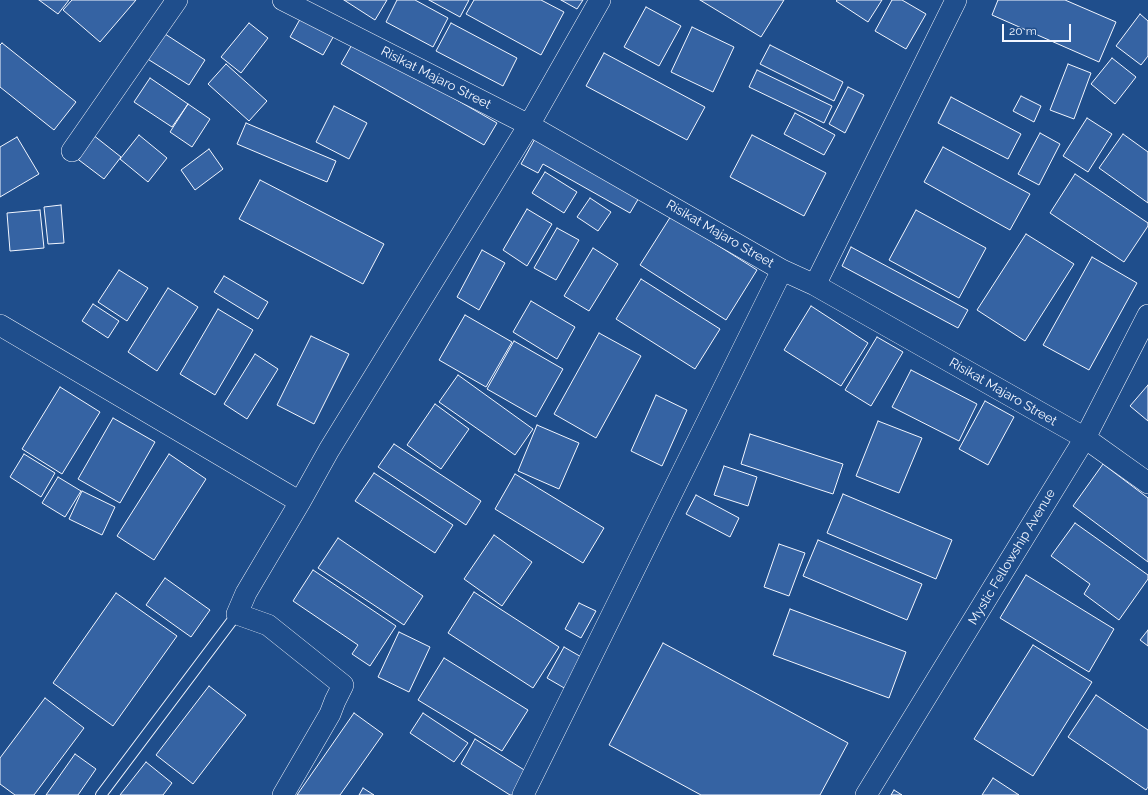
<!DOCTYPE html>
<style>
body{margin:0}
#map{position:relative;width:1148px;height:795px;overflow:hidden;background:#1f4e8c;font-family:Raleway,sans-serif}
canvas{display:block}
.scale{position:absolute;left:1002px;top:24px;width:69px;height:18px;box-sizing:border-box;border:2px solid #f2f6ff;border-top:0;padding-left:5px;font-size:12px;line-height:14px;white-space:nowrap;color:#f2f6ff;-webkit-text-stroke:3px #1f4e8c;paint-order:stroke}
</style>
<div id="map">
<canvas width="1148" height="795"></canvas>
<div class="scale">20 m</div>
</div>
<script>
const ctx = document.querySelector('canvas').getContext('2d');
ctx.lineJoin = 'round';
function fill(path, color) { ctx.fillStyle = color; ctx.fill(path, 'evenodd'); }
const toPath = rows => new Path2D(rows.map(r => 'M' + r).join(''));
function trace(path, color, width, dash) { ctx.strokeStyle = color; ctx.lineWidth = width; ctx.lineCap = dash ? 'butt' : 'round'; ctx.setLineDash(dash || []); ctx.stroke(path); }
function drawText(font, color, halo, rows, align = 'center') {
  ctx.font = font + ' Raleway,sans-serif'; ctx.lineWidth = 3; ctx.setLineDash([]); ctx.textBaseline = 'middle'; ctx.strokeStyle = halo; ctx.fillStyle = color; for (const [text, x, y, turn = 0] of rows) {
    ctx.save(); ctx.translate(x, y); ctx.rotate((+turn || 0) * Math.PI / 180); ctx.textAlign = isNaN(turn) ? turn : align; if (halo) ctx.strokeText(text, 0, 0); ctx.fillText(text, 0, 0); ctx.restore();
  }
}
const building = toPath([
 [39,0,69,0,58,14,39,0],
 [72,0,136,0,100,42,63,10,72,0],
 [344,0,387,0,375,20,344,0],
 [397,0,415,0,448,18,433,47,386,22,397,0],
 [429,0,469,0,460,17,429,0],
 [474,0,541,0,564,12,541,55,466,14,474,0],
 [561,0,583,0,577,9,561,0],
 [700,0,784,0,761,37,700,0],
 [837,0,882,0,868,22,836,1,837,0],
 [892,0,902,0,926,14,906,49,875,31,892,0],
 [998,0,1065,0,1116,22,1099,62,992,15,998,0],
 [646,7,681,26,659,66,624,47,646,7],
 [303,14,336,32,323,55,290,37,303,14],
 [1140,14,1148,21,1148,56,1141,65,1116,46,1140,14],
 [249,23,268,38,241,73,221,57,249,23],
 [451,23,517,58,503,86,436,51,451,23],
 [692,27,734,47,713,92,671,72,692,27],
 [162,32,205,60,189,85,146,58,162,32],
 [354,41,497,123,484,145,341,64,354,41],
 [2,43,76,102,54,130,0,87,0,45,2,43],
 [770,45,843,82,834,101,760,64,770,45],
 [604,53,705,107,687,140,586,86,604,53],
 [1112,58,1136,77,1115,104,1091,84,1112,58],
 [226,64,267,101,249,121,208,84,226,64],
 [1068,64,1091,73,1074,119,1050,110,1068,64],
 [757,70,832,106,824,123,749,87,757,70],
 [150,78,188,104,172,127,134,102,150,78],
 [848,87,864,95,845,133,829,124,848,87],
 [1021,96,1041,106,1034,122,1013,111,1021,96],
 [951,97,1021,134,1008,159,938,123,951,97],
 [188,104,210,119,192,147,170,132,188,104],
 [334,106,367,123,349,159,316,142,334,106],
 [795,113,835,135,824,155,784,134,795,113],
 [1087,118,1112,134,1088,172,1063,156,1087,118],
 [246,123,336,161,327,182,237,144,246,123],
 [88,131,121,157,104,179,71,154,88,131],
 [1040,133,1060,144,1039,185,1018,174,1040,133],
 [1123,134,1148,152,1148,203,1099,168,1123,134],
 [139,135,167,158,148,182,120,159,139,135],
 [752,135,826,173,804,216,730,177,752,135],
 [17,137,39,174,0,197,0,147,17,137],
 [536,137,640,196,630,213,543,164,538,173,521,164,536,137],
 [943,147,1030,194,1010,230,924,182,943,147],
 [209,149,223,169,195,190,181,170,209,149],
 [545,172,577,192,564,213,532,193,545,172],
 [1075,174,1148,223,1148,226,1124,262,1050,213,1075,174],
 [260,180,384,244,363,284,239,219,260,180],
 [590,198,611,212,598,231,577,217,590,198],
 [61,205,64,243,48,244,44,207,61,205],
 [527,209,552,224,527,266,503,250,527,209],
 [40,210,44,248,10,251,7,213,40,210],
 [916,210,986,248,959,298,889,260,916,210],
 [671,216,757,270,726,320,640,265,671,216],
 [557,228,579,240,556,280,534,268,557,228],
 [1026,234,1074,264,1025,341,977,310,1026,234],
 [851,247,968,310,958,328,842,266,851,247],
 [593,248,618,264,589,311,564,296,593,248],
 [482,250,505,263,479,310,457,297,482,250],
 [1092,257,1137,283,1089,370,1043,345,1092,257],
 [119,270,148,288,127,321,98,302,119,270],
 [224,276,268,302,258,319,214,292,224,276],
 [641,279,720,329,695,369,616,319,641,279],
 [168,288,198,307,157,371,128,352,168,288],
 [531,301,575,327,557,359,513,332,531,301],
 [93,304,119,321,108,338,82,321,93,304],
 [811,306,868,343,841,386,784,350,811,306],
 [218,309,253,330,215,395,180,374,218,309],
 [465,315,512,342,486,387,439,360,465,315],
 [599,333,641,356,596,438,554,414,599,333],
 [311,336,349,354,314,424,277,405,311,336],
 [877,337,903,352,871,406,845,390,877,337],
 [514,341,563,369,536,417,487,389,514,341],
 [255,354,278,369,247,419,224,404,255,354],
 [911,370,977,404,959,441,892,407,911,370],
 [458,375,533,429,515,455,439,402,458,375],
 [1148,385,1148,421,1130,406,1148,385],
 [60,387,100,412,62,474,22,449,60,387],
 [656,395,687,410,662,466,631,451,656,395],
 [985,401,1014,417,988,465,959,449,985,401],
 [435,404,469,429,441,469,407,445,435,404],
 [113,418,155,442,120,503,78,479,113,418],
 [878,421,922,438,899,493,856,476,878,421],
 [537,425,579,443,559,489,518,471,537,425],
 [750,434,843,464,833,494,741,464,750,434],
 [394,444,481,501,466,525,378,467,394,444],
 [24,454,55,473,41,497,10,477,24,454],
 [169,454,206,479,154,560,117,536,169,454],
 [1103,464,1148,498,1148,562,1073,506,1103,464],
 [724,466,757,477,748,506,714,495,724,466],
 [374,473,453,525,435,553,355,501,374,473],
 [515,474,604,528,583,563,495,509,515,474],
 [58,477,81,491,65,517,42,503,58,477],
 [82,491,115,507,102,535,69,519,82,491],
 [843,494,952,540,936,579,827,533,843,494],
 [696,495,739,518,730,537,686,514,696,495],
 [1075,523,1148,575,1148,579,1119,620,1084,594,1090,584,1051,556,1075,523],
 [494,535,532,562,502,606,464,579,494,535],
 [338,538,423,596,404,625,318,568,338,538],
 [818,540,922,584,907,620,803,576,818,540],
 [779,544,805,553,789,596,764,587,779,544],
 [313,570,396,626,370,666,352,654,358,645,293,601,313,570],
 [1026,575,1114,629,1089,672,1000,618,1026,575],
 [165,578,210,610,191,637,146,605,165,578],
 [474,592,559,647,533,688,448,633,474,592],
 [116,593,177,636,113,726,53,683,116,593],
 [579,603,596,611,581,638,565,629,579,603],
 [790,609,906,652,889,698,773,655,790,609],
 [1148,630,1148,646,1140,640,1148,630],
 [399,632,430,647,409,692,378,677,399,632],
 [663,643,848,743,820,795,701,795,609,745,663,643],
 [1033,645,1092,682,1033,776,974,739,1033,645],
 [564,647,583,658,566,689,547,678,564,647],
 [444,658,528,710,502,751,418,700,444,658],
 [209,686,246,715,193,784,156,755,209,686],
 [1096,695,1148,730,1148,787,1146,790,1068,737,1096,695],
 [45,698,84,728,34,795,15,795,0,784,0,758,45,698],
 [354,713,383,734,340,795,297,795,354,713],
 [423,713,468,743,454,762,410,733,423,713],
 [475,739,529,773,515,795,510,795,461,764,475,739],
 [75,754,96,769,78,795,46,795,75,754],
 [146,762,172,783,163,795,120,795,146,762],
 [993,778,1019,795,982,795,993,778],
 [363,788,374,795,359,795,363,788],
 [894,790,902,795,891,795,894,790]
]);
const service = toPath([
 [101,795,237,614]
]);
const minor = toPath([
 [283,0,529,125,782,270,815,285,1085,438,1148,483],
 [72,151,177,0],
 [815,285,956,0],
 [0,325,300,502],
 [283,795,330,714,335,701,343,685,268,625,237,614,246,593,300,502,329,450,529,125,600,0],
 [523,795,782,270],
 [866,795,1085,438,1148,315]
]);
const streetNames = [
 ["Risikat Majaro Street",436,78,27],
 ["Risikat Majaro Street",720,234,30],
 ["Risikat Majaro Street",1003,392,30],
 ["Mystic Fellowship Avenue",1012,557,-59]
];
fill(building, '#3563a3');
trace(building, '#f2f6ff', 1);
trace(service, '#f2f6ff', 12);
trace(minor, '#f2f6ff', 22);
trace(service, '#1f4e8c', 10);
trace(minor, '#1f4e8c', 21);
drawText('13px', '#f2f6ff', '#1f4e8c', streetNames);
</script>
